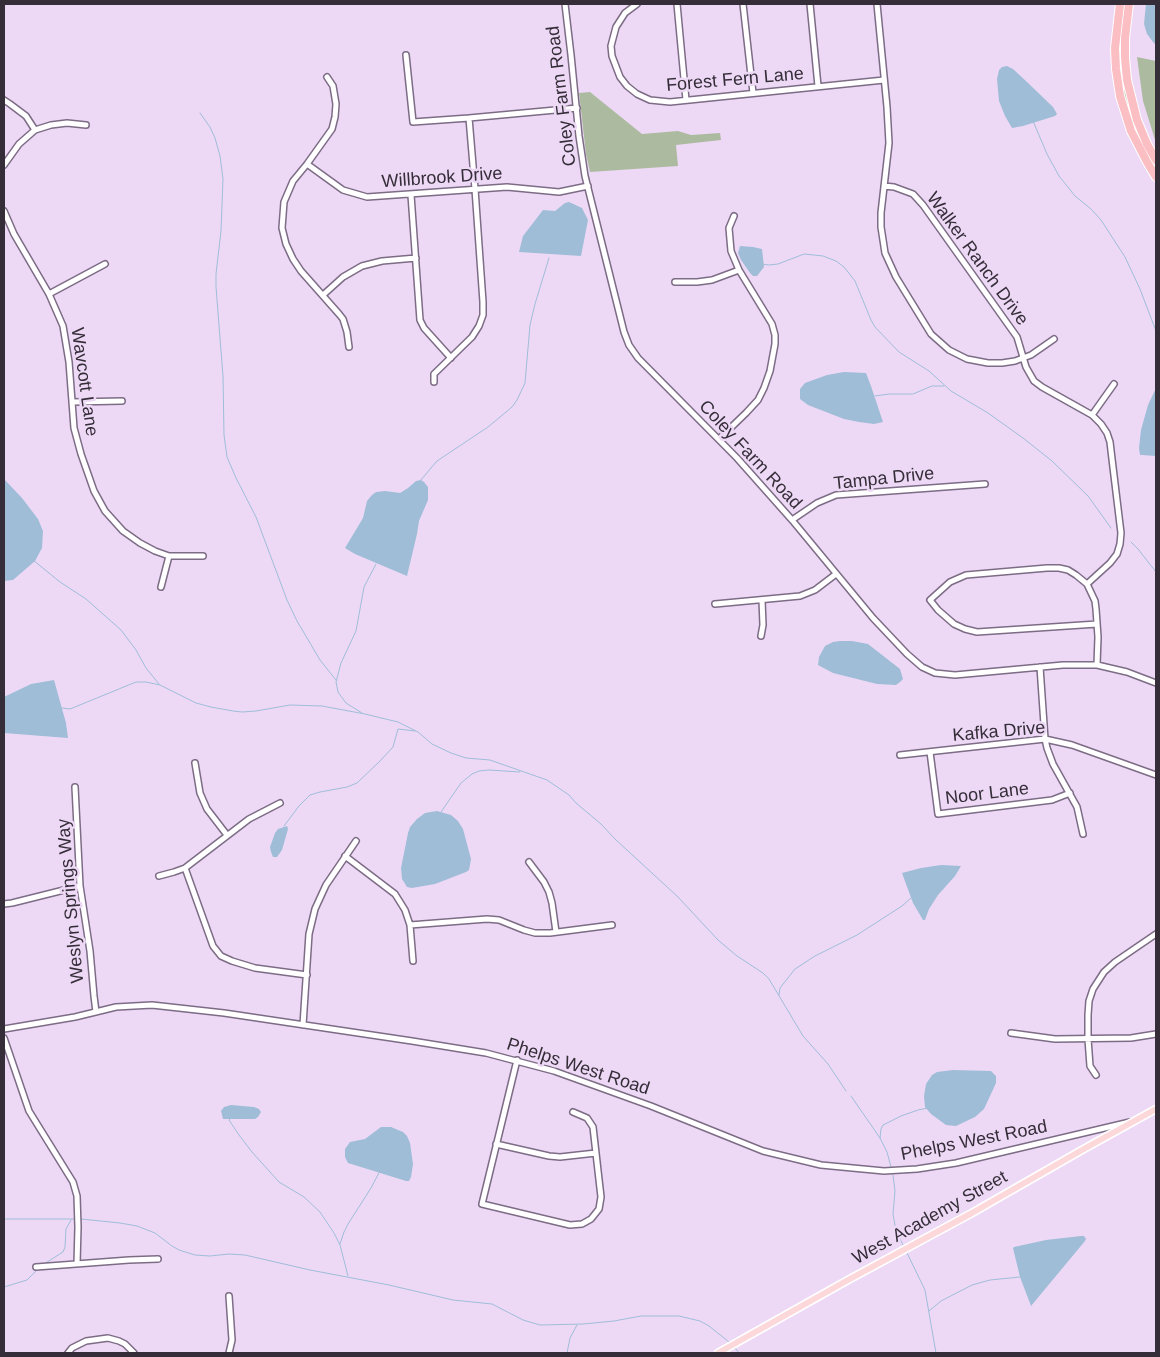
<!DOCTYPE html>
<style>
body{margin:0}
#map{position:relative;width:1160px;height:1357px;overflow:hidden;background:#edd9f6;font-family:Helvetica,sans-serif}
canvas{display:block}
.frame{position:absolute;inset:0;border:5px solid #352d38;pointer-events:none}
</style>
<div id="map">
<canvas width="1160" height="1357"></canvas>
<div class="frame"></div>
</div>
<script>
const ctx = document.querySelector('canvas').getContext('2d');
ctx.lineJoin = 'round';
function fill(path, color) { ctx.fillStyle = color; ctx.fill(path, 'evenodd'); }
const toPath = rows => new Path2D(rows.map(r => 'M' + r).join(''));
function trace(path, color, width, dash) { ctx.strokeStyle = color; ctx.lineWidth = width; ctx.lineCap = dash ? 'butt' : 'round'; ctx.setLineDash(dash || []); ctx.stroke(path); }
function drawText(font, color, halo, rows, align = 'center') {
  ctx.font = font + ' Helvetica,sans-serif'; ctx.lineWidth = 5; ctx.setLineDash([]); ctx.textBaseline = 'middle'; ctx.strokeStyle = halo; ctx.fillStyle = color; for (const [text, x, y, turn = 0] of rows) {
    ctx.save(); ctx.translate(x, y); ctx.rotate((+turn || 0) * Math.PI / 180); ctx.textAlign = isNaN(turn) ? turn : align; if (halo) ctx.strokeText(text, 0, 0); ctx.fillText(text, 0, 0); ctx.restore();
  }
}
const green = toPath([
 [1123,4,1126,4,1124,80,1131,111,1149,154,1156,166,1156,172,1134,129,1123,96,1120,75,1118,46],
 [1137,57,1156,61,1156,143,1143,101],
 [590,92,642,134,678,131,691,135,720,133,721,140,676,145,678,166,590,172,586,154,579,93]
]);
const water = toPath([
 [1146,4,1156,4,1156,45,1153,42,1147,34,1144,24],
 [1007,66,1013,69,1027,82,1053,107,1057,114,1055,116,1023,126,1012,128,1005,116,999,101,997,79,999,70,1002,67],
 [569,202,582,208,588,220,581,256,519,252,523,236,543,210,555,211,565,203],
 [740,246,753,247,762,249,764,267,757,276,753,276,750,273,741,260,738,253],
 [844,372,866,373,871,386,883,422,874,424,859,422,844,419,808,405,800,399,800,389,805,383,827,375],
 [1156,388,1156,456,1142,455,1140,455,1139,448,1141,430,1148,405],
 [4,479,22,498,38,519,43,531,42,548,35,561,13,580,4,581],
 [421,480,424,482,428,487,428,500,419,521,417,534,407,576,355,554,345,548,363,518,367,501,372,495,376,492,385,491,400,493,408,488,416,481],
 [840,641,852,641,868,644,900,669,903,679,900,682,896,685,877,684,833,673,818,665,819,657,825,646,833,642],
 [54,680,66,723,68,738,4,733,4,697,31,684],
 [437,811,451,815,458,821,463,829,471,859,469,870,466,872,435,884,412,888,407,887,402,879,401,868,408,833,410,827,417,819,425,813],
 [287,826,288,829,282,850,277,857,273,857,271,852,270,847,275,833,278,829],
 [941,865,961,866,955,876,938,895,929,909,925,920,923,920,913,903,902,873,921,868],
 [953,1070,991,1071,996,1076,996,1083,984,1109,975,1117,956,1126,946,1125,931,1114,925,1107,924,1096,926,1084,932,1075,937,1072],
 [231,1105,254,1107,259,1109,261,1112,258,1117,255,1119,223,1119,221,1111,224,1107],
 [381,1127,391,1127,403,1132,407,1136,410,1143,413,1164,411,1177,409,1181,406,1181,348,1163,345,1157,345,1149,350,1142,365,1139],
 [1081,1236,1084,1236,1086,1239,1085,1241,1031,1306,1020,1277,1013,1248,1014,1247,1046,1240]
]);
const stream = toPath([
 [200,113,210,127,215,138,220,156,223,179,221,231,216,274,216,287,223,376,224,435,227,457,236,478,256,517,287,600,297,621,320,660,336,680],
 [1033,121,1047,154,1059,176,1075,196,1091,209,1101,220,1125,257,1140,289,1156,331],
 [762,264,769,265,778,264,804,254,823,256,836,261,844,267,855,281,871,320,875,327,899,352,929,371,951,391,988,413,1023,438,1052,461,1088,496,1111,528],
 [875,396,889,394,913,394,932,386,944,386],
 [420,481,437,461,488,427,512,407,517,400,525,383,530,325,535,304,549,258],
 [1131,542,1138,549,1156,572],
 [33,560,60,582,86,599,121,630,136,650,146,668,159,684],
 [62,708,70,709,136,682,146,682,160,685,196,703,211,707,233,711,242,712,256,711,290,705,322,706,365,714,398,722,418,732,432,744,451,753,466,758,490,760,547,780,569,795,576,803,601,824,615,839,678,897,718,940,737,956,763,973,769,979,803,1036,828,1064,846,1091],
 [362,713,346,703,338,692,336,682,341,663,356,631,364,587,376,564],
 [441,812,461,783,472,774,479,771,489,770,520,772],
 [284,826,299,806,310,795,320,792,347,787,357,783,380,761,393,747,398,729,415,731],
 [779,995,780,988,795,969,815,956,857,935,902,906,911,898],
 [851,1096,880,1138,887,1152,891,1167],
 [230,1119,229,1120,239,1135,252,1152,279,1182,304,1197,320,1212,334,1233,340,1245,348,1276],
 [880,1138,881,1129,883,1125,901,1116,918,1110,928,1108],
 [893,1175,895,1191,893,1214,896,1231,903,1245],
 [4,1219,77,1219],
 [81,1219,120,1223,137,1226,155,1233,172,1246,179,1250,195,1255,210,1256,229,1254,245,1255,310,1270,389,1285,453,1300,492,1304,523,1320,540,1325,583,1324,614,1321,641,1316,679,1316,700,1321,709,1326,729,1342],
 [340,1244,344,1232,348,1224,371,1188,380,1171],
 [907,1253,925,1290,936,1353],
 [44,1264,63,1252,65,1247,66,1229,71,1220],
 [4,1287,27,1280,39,1268],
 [929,1311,941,1301,972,1285,990,1280,1020,1277],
 [735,1348,739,1353],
 [567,1353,570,1338,577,1325]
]);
const minor = toPath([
 [565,4,571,55,579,136,585,176,624,332,629,345,638,358,737,458,792,520,873,618,907,654,922,667,935,673,955,675,1063,665,1097,665,1127,672,1156,683],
 [637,4,625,13,616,27,611,46,612,56,620,77,627,86,637,94,650,100,670,102,884,80],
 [677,4,686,100],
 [743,4,753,93],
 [810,4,818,86],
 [877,4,887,107,889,143,881,213,881,227,885,253,896,277,931,334,949,350,967,359,988,363,1002,363,1015,361,1031,355,1054,339],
 [406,55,413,122,469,118,577,108],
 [327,77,333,86,336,104,335,117,332,129,307,164,293,181,284,202,282,228,286,244,293,259,301,271,339,314,343,319,347,332,349,347],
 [4,100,10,104,26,116,35,130],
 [307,164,343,190,367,197,507,187,559,192,588,186],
 [4,165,19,144,35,130,51,125,67,123,86,125],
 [884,186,894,187,913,194,923,205,1017,337,1026,367,1034,381,1042,387,1092,415,1101,424,1107,433,1110,442,1112,459,1121,533,1120,544,1117,554,1110,563,1087,584],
 [411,195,420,320,424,328,451,358],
 [4,211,14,234,49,294,63,326,69,362,74,428,81,454,94,491,105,511,123,531,140,543,155,551,169,556,203,556],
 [675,282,697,282,712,280,739,270],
 [49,294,105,264],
 [323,295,343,277,362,266,382,261,416,258],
 [434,382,434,374,472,337,479,326,483,315,483,302,475,189,469,118],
 [73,402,122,401],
 [1092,415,1114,384],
 [719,439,746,413,758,400,764,388,770,371,775,344,775,335,772,324,739,270,731,251,729,228,734,216],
 [792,520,817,503,836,495,985,484],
 [161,587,169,556],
 [715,604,800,596,815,590,836,574],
 [761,636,763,625,762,600],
 [1097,665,1098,637,1096,609,1095,601,1087,584,1076,575,1068,570,1059,568,1047,568,966,575,950,582,930,600,938,610,954,624,965,629,977,632,1097,624],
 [1040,667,1045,739,1047,748,1053,764,1077,807,1083,834],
 [930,752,938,814,1052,800,1070,793],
 [900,755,1045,739,1072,745,1156,775],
 [195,763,200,793,207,809,227,835],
 [75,787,80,886,90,951,94,996,96,1012],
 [345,856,395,894,405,910,410,925,413,961],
 [529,862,544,882,549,892,552,903,556,932],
 [185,868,213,946,221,956,232,961,255,968,307,975],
 [159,876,174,872,185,868,249,819,280,803],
 [4,904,12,903,80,886],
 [410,925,487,919,499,920,524,930,535,933,550,933,612,925],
 [303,1025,309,934,315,909,326,885,356,841],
 [4,1029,75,1017,116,1007,152,1005,224,1013,412,1041,486,1053,554,1071,651,1106,763,1151,821,1165,884,1171,917,1169,956,1163,1130,1122],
 [1011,1033,1055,1039,1131,1038,1156,1034],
 [4,1038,29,1111,73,1182,77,1196,78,1227,77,1264],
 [517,1060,482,1204,570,1225,582,1224,591,1219,599,1209,601,1197,593,1127,587,1118,573,1112],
 [1096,1075,1090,1066,1088,1039,1088,1015,1089,1001,1093,989,1104,972,1115,962,1156,934],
 [496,1144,549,1156,560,1157,596,1153],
 [36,1267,129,1260,158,1259],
 [229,1296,232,1340,229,1353],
 [68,1353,72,1348,86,1341,108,1338,119,1341,125,1344,134,1353]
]);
const major = toPath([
 [718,1353,848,1280,972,1213,1082,1150,1156,1109]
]);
const highway = toPath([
 [1120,4,1115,48,1116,69,1120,96,1131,131,1147,162,1156,177],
 [1129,4,1125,38,1125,58,1127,80,1137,120,1147,144,1156,160]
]);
const streetNames = [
 ["Forest Fern Lane",735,80,-5],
 ["Coley Farm Road",562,96,-97],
 ["Willbrook Drive",442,178,-4],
 ["Walker Ranch Drive",977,259,54],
 ["Wavcott Lane",84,382,82],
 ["Coley Farm Road",750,455,47],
 ["Tampa Drive",884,479,-6],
 ["Kafka Drive",999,732,-5],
 ["Noor Lane",987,794,-7],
 ["Weslyn Springs Way",71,901,-95],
 ["Phelps West Road",578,1067,18],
 ["Phelps West Road",974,1141,-11],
 ["West Academy Street",930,1218,-29]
];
fill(green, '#acbb9f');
fill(water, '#9fbdd7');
trace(stream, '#9fbdd7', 1);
trace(minor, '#7d6c85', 8);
trace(major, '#fff', 9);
trace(highway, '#fff', 10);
trace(minor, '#fff', 5);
trace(major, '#fdd8db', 6);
trace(highway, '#fbbec3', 8);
drawText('18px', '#352d38', '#edd9f6', streetNames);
</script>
